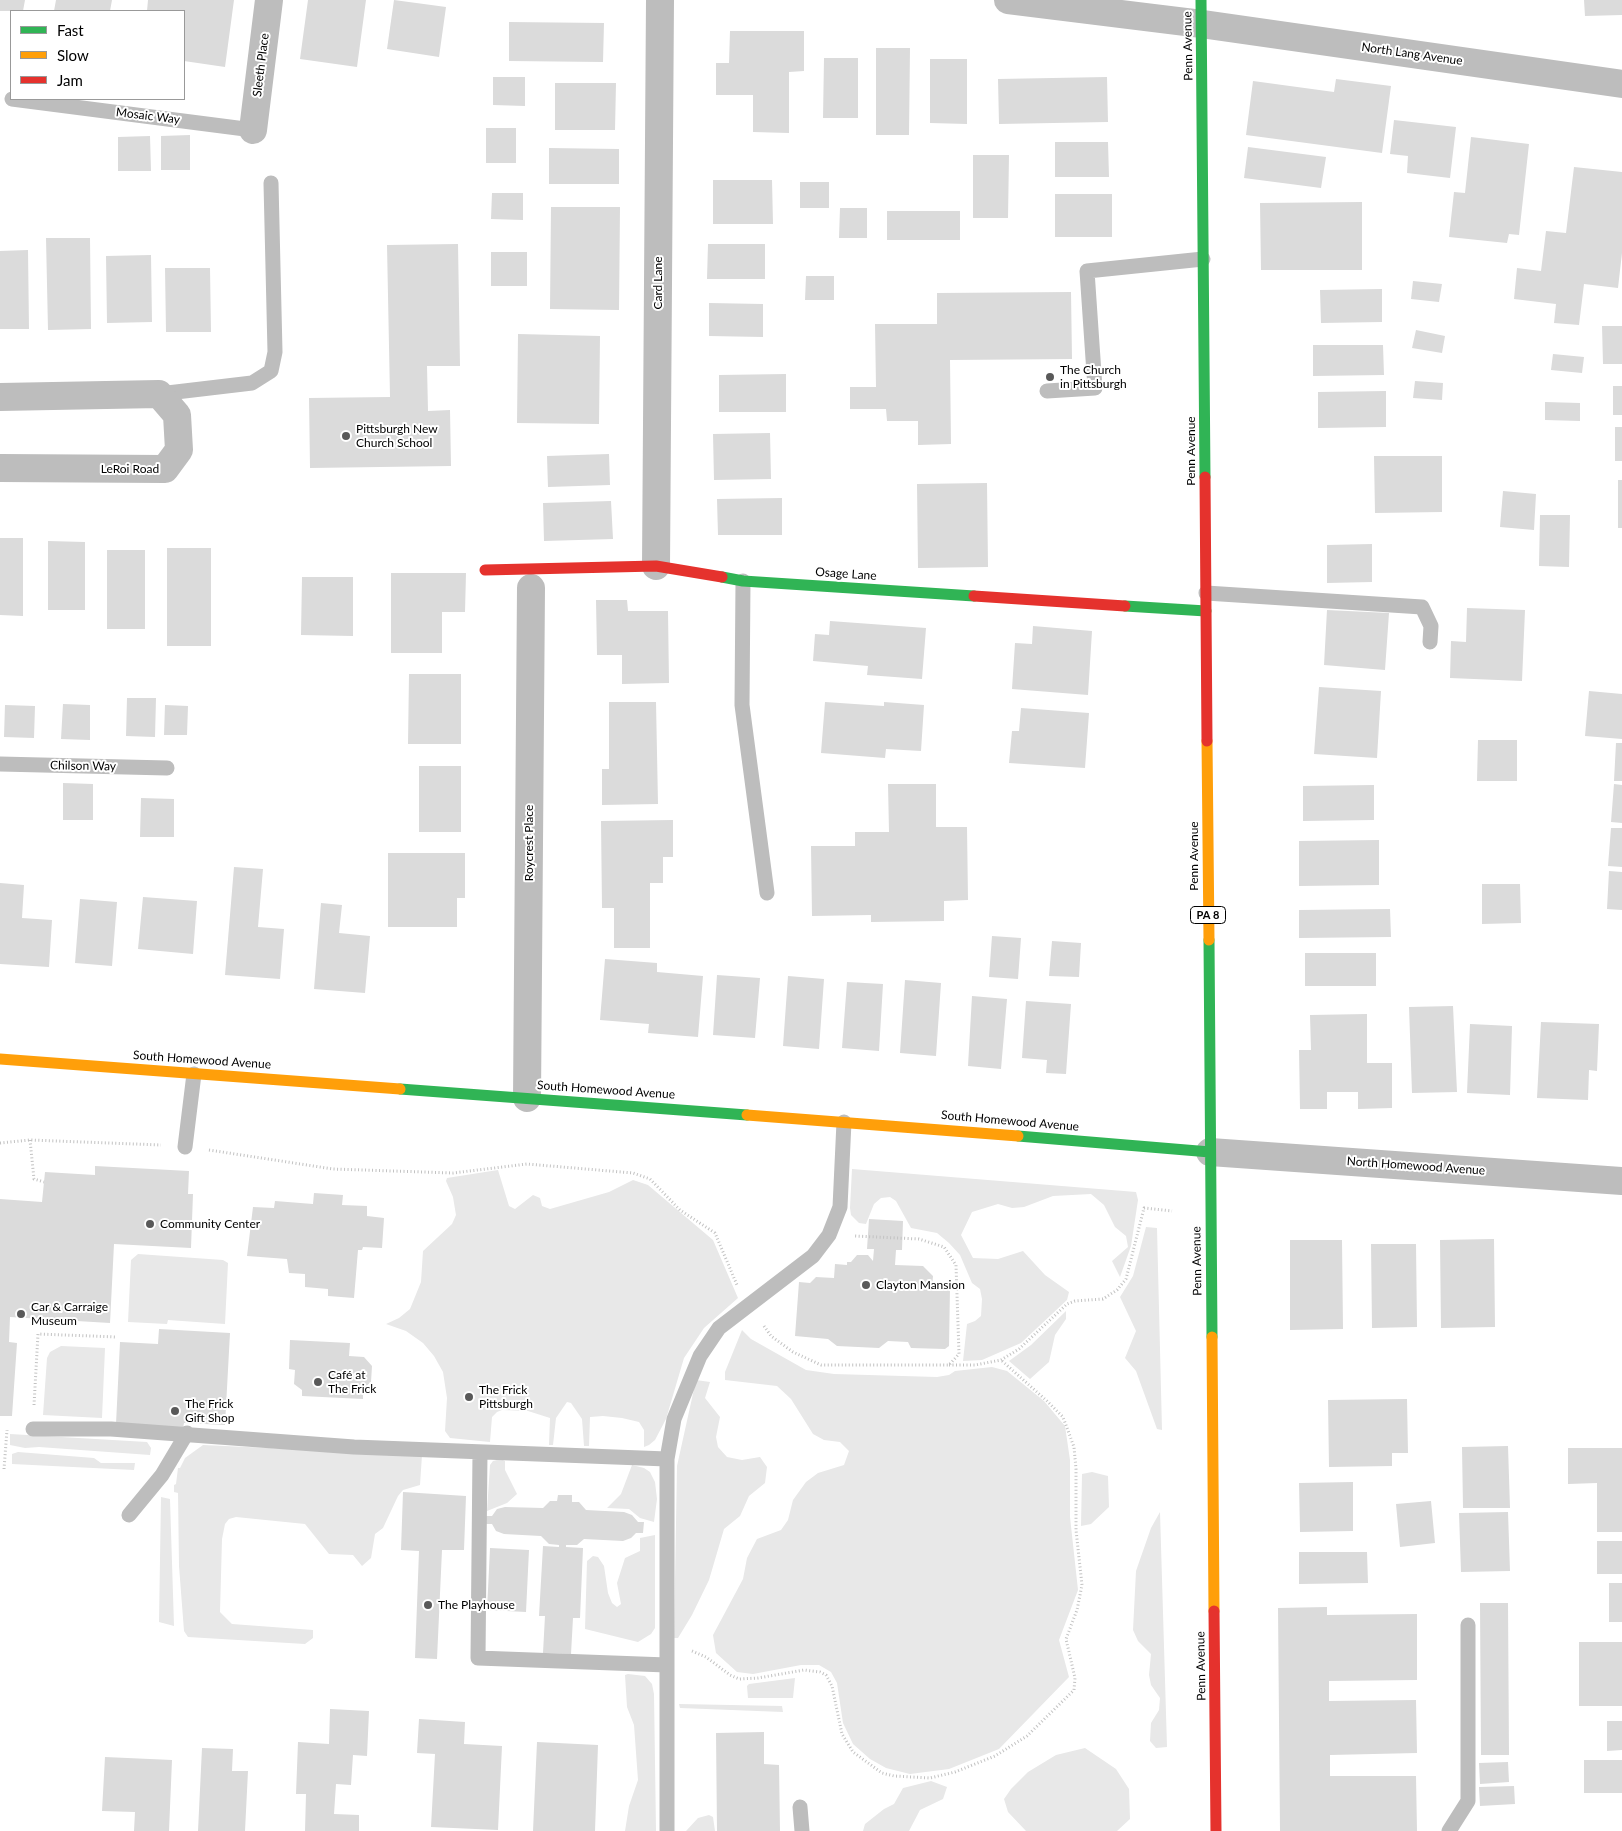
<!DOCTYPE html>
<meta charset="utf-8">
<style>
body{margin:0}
#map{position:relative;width:1622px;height:1831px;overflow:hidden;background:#fff;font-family:Lato,sans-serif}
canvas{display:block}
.legend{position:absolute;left:10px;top:10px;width:175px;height:90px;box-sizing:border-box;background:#fff;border:1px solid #999;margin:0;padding:6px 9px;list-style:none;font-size:15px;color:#000}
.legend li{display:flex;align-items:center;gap:10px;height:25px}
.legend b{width:25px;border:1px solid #999}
</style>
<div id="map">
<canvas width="1622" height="1831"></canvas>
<ul class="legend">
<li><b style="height:6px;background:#30b455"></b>Fast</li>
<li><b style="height:6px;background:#ff9f0a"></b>Slow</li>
<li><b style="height:6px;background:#e5322d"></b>Jam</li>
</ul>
</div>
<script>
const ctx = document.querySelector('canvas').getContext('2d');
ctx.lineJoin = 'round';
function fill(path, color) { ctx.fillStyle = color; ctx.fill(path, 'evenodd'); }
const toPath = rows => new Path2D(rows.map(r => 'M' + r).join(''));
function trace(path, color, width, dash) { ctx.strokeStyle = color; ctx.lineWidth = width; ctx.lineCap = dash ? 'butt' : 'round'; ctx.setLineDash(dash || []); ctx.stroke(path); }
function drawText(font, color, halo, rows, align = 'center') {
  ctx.font = font + ' Lato,sans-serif'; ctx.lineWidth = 4; ctx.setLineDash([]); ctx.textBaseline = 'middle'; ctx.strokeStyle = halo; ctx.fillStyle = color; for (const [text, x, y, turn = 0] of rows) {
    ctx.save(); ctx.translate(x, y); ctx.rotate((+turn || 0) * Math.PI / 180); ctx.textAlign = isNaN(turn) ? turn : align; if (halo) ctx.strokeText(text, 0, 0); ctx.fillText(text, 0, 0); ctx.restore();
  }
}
const green = toPath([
 [852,1169,1136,1192,1138,1200,1131,1246,1120,1277,1112,1261,1128,1247,1126,1236,1115,1227,1104,1205,1091,1194,1053,1196,1024,1207,1012,1208,998,1204,972,1212,961,1235,973,1258,998,1259,1023,1251,1045,1275,1069,1292,1067,1300,1021,1343,982,1360,963,1361,967,1324,975,1321,981,1316,982,1299,980,1289,972,1283,960,1255,949,1243,937,1233,911,1228,896,1201,890,1197,881,1198,874,1204,866,1224,859,1223,851,1215,850,1208],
 [498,1170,509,1206,515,1209,533,1195,540,1198,542,1206,550,1209,609,1192,633,1180,648,1185,713,1240,738,1298,704,1328,684,1358,666,1419,655,1440,649,1445,644,1447,644,1430,639,1422,622,1418,603,1416,590,1417,589,1446,584,1446,582,1419,571,1403,567,1402,556,1418,553,1445,549,1445,550,1418,528,1411,502,1410,497,1412,492,1417,490,1442,450,1438,445,1431,447,1398,443,1372,434,1356,423,1343,406,1331,386,1324,399,1318,410,1309,421,1282,423,1251,452,1224,456,1215,453,1197,446,1181,447,1178],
 [1146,1227,1157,1228,1162,1430,1157,1429,1136,1371,1125,1358,1136,1331,1120,1297,1133,1276],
 [138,1254,223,1260,228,1263,225,1324,168,1320,167,1324,128,1322,131,1260],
 [1066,1311,1066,1319,1055,1335,1049,1362,1030,1379,1009,1361,1031,1345],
 [742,1330,751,1339,806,1370,834,1374,937,1377,949,1375,955,1371,992,1367,1007,1371,1044,1401,1065,1426,1070,1460,1070,1517,1078,1590,1059,1640,1069,1677,999,1749,949,1769,910,1774,886,1768,870,1759,853,1744,843,1723,837,1683,831,1672,819,1665,801,1665,753,1674,737,1672,716,1653,713,1635,743,1579,747,1558,757,1539,781,1530,788,1520,793,1500,806,1482,818,1473,844,1465,849,1451,840,1442,824,1440,813,1434,791,1399,777,1386,725,1380,725,1372],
 [61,1346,105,1348,102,1418,43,1415,47,1358,50,1352],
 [696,1380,710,1382,705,1398,720,1417,716,1437,718,1447,727,1457,742,1460,760,1457,767,1467,765,1483,749,1496,740,1516,724,1529,709,1580,692,1615,678,1638,674,1638,677,1466],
 [10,1434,147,1442,151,1448,150,1455,39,1447,25,1448,10,1445],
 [203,1445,422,1455,420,1485,403,1490,398,1496,383,1528,375,1534,371,1558,362,1566,353,1555,329,1554,305,1524,236,1517,229,1519,225,1524,222,1539,220,1612,232,1624,313,1630,313,1638,305,1644,188,1637,184,1631,179,1566,178,1493,174,1492,174,1485,176,1484,178,1468,180,1468,185,1458],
 [18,1452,94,1458,101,1463,135,1463,134,1470,12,1464,12,1454],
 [501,1459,505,1461,505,1470,517,1494,507,1503,487,1511,490,1465,493,1461],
 [632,1465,644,1468,650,1472,655,1482,657,1499,654,1522,640,1518,629,1509,607,1508,621,1494],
 [1092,1472,1108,1476,1109,1507,1091,1524,1081,1526,1082,1474],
 [161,1497,170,1499,174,1626,159,1622],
 [1160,1512,1167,1747,1156,1748,1150,1741,1151,1723,1159,1710,1160,1698,1151,1685,1149,1675,1151,1654,1138,1641,1133,1630,1136,1571,1151,1528],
 [655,1535,655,1628,651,1634,638,1642,585,1629,587,1561,593,1556,598,1557,604,1566,608,1593,612,1603,617,1607,621,1604,617,1583,625,1558,640,1551,640,1538],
 [628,1674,645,1676,652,1684,654,1694,656,1831,625,1831,629,1806,638,1780,634,1725,627,1707,625,1675],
 [795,1678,793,1698,748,1698,747,1686,749,1684],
 [679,1704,782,1706,783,1712,680,1708],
 [1085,1748,1116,1769,1129,1789,1130,1819,1117,1831,1026,1831,1008,1812,1004,1799,1011,1789,1028,1772,1056,1755],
 [931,1781,947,1787,943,1799,920,1810,909,1831,863,1831,865,1824,884,1809,894,1804,903,1788],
 [709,1815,713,1817,715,1831,686,1831,698,1818]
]);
const building = toPath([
 [0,0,25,0,23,11,0,11],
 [56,0,112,0,110,11,54,11],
 [148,0,234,0,225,67,184,61,184,11,147,11],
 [308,0,366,0,357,67,300,59],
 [394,0,446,7,439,57,387,49],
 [1584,0,1622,0,1622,15,1585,16],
 [509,22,604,23,603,62,509,61],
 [730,31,804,31,804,71,789,72,789,133,753,132,753,95,716,95,716,63,729,63],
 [876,48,910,48,909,135,876,135],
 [824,58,858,58,858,118,823,118],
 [930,59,967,59,967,124,930,123],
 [493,77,525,77,525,106,493,105],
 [1107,77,1108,122,999,124,998,79],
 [1336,79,1391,86,1382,153,1246,135,1253,81,1334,92],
 [555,83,616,83,615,130,555,130],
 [1394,120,1456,127,1450,178,1407,173,1408,156,1390,154],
 [486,128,516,128,516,163,486,163],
 [190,135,190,170,161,170,161,136],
 [150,136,151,171,118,171,118,137],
 [1471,137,1529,144,1519,235,1509,234,1507,243,1449,237,1454,192,1465,193],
 [1055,142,1108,142,1109,177,1055,177],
 [1248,147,1326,157,1321,188,1244,178],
 [549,148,619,149,619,184,549,184],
 [973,155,1009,155,1008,218,973,218],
 [1574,167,1622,172,1622,253,1618,288,1584,284,1579,325,1554,323,1556,304,1514,299,1517,268,1541,271,1546,231,1566,233],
 [713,180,772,180,773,224,713,224],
 [800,182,829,182,829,208,800,208],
 [492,193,523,193,523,220,491,219],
 [1055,194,1112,194,1112,237,1055,237],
 [1362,202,1362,270,1261,270,1260,203],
 [551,207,620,207,619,310,550,309],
 [840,208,867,208,867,238,839,238],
 [887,211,960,211,960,240,887,240],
 [46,238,90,238,91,329,48,330],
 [458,244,460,366,427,366,428,411,450,410,451,466,310,468,309,398,390,397,387,245],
 [708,244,765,244,765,279,707,279],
 [28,250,29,329,0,329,0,251],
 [491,252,527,252,527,286,491,286],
 [151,255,152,322,107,323,106,256],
 [165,268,210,268,211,332,166,332],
 [806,276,834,276,834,300,805,300],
 [1413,281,1442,284,1439,302,1411,299],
 [1382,289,1382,322,1321,323,1320,290],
 [1071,292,1072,359,950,360,951,444,918,445,918,421,887,421,886,409,850,409,850,387,876,387,875,324,937,324,937,293],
 [709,303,763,304,763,337,709,336],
 [1602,326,1622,326,1622,364,1603,364],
 [1416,330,1445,336,1442,353,1412,348],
 [518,334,600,336,599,424,517,423],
 [1313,345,1383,345,1384,375,1313,376],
 [1553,354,1584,357,1582,373,1551,370],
 [786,374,786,412,719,412,719,375],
 [1415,381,1443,383,1442,400,1413,398],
 [1613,386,1622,386,1622,415,1613,415],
 [1386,391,1386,427,1318,428,1318,392],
 [1545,402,1580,403,1580,421,1545,420],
 [1615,427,1622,427,1622,461,1615,461],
 [770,433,771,479,714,480,713,434],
 [609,454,610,485,548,487,547,456],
 [1374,456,1442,456,1442,512,1375,513],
 [1618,480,1622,480,1622,528,1618,528],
 [987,483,988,567,918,568,917,484],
 [1503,491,1536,494,1534,530,1500,527],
 [782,498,782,535,718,535,717,499],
 [611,501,613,539,544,541,543,503],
 [1540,515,1570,515,1569,567,1539,566],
 [0,538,23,538,23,616,0,615],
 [48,541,85,542,85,610,48,610],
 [1372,544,1372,582,1327,583,1327,545],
 [167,548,211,548,211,646,167,646],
 [107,550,145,550,145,629,107,629],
 [391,573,466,573,465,612,442,612,442,653,391,653],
 [302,577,353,577,353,636,301,635],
 [596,600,627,600,628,611,668,611,669,683,622,684,622,655,597,655],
 [1467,608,1525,610,1522,681,1450,678,1451,641,1466,642],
 [1327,610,1389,613,1385,670,1324,665],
 [830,621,926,628,922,679,867,675,868,666,813,661,815,634,829,635],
 [1033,626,1092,631,1088,695,1012,689,1015,643,1032,644],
 [409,674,461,674,461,744,408,744],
 [1319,687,1381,691,1377,758,1314,754],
 [1589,691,1622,694,1622,739,1585,736],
 [127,698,156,698,155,737,126,736],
 [609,702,656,702,658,804,602,805,602,769,609,769],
 [825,702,884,706,884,702,924,705,921,751,886,749,885,758,821,753],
 [63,704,90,705,90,740,61,739],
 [5,705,35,706,34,738,4,737],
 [165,705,188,706,187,735,164,735],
 [1021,708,1089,713,1085,768,1009,763,1012,731,1019,731],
 [1478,740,1517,740,1517,781,1477,781],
 [1616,743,1622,743,1622,781,1614,781],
 [419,766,461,766,461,832,419,832],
 [63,783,93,784,93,820,63,820],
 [888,784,936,784,936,827,967,827,968,900,944,901,944,921,871,922,871,915,812,916,811,846,855,846,855,832,889,832],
 [1614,784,1622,785,1622,823,1611,822],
 [1374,785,1374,820,1303,821,1303,786],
 [141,798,174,799,174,837,140,837],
 [673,820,673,857,663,857,663,883,650,883,650,948,614,948,614,908,602,908,601,821],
 [1611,828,1622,828,1622,867,1608,866],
 [1379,840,1379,885,1299,886,1299,841],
 [388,853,465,853,465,898,457,898,457,927,388,927],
 [234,867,263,869,258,927,284,929,280,979,225,975],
 [1609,871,1622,872,1622,910,1607,909],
 [0,883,24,885,22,918,52,920,49,967,0,964],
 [1482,884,1520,884,1521,923,1482,924],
 [143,897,197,901,193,954,138,949],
 [80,899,117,902,112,966,75,963],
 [321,903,342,905,339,933,370,936,365,993,314,989],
 [1390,909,1391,937,1299,938,1299,910],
 [992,936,1021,938,1018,979,989,977],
 [1052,941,1081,943,1079,977,1049,976],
 [1305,953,1376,953,1376,986,1305,986],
 [605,959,657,963,657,972,703,976,698,1037,648,1033,649,1024,600,1020],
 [717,975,760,978,755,1038,713,1035],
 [788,976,824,979,819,1049,783,1046],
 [905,980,941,983,936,1056,900,1053],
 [847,982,883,984,879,1051,842,1048],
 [972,996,1007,999,1001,1069,968,1066],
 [1026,1001,1071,1004,1066,1074,1046,1073,1047,1060,1022,1058],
 [1453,1006,1457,1092,1412,1093,1409,1007],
 [1367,1014,1367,1063,1392,1063,1392,1108,1358,1109,1358,1092,1327,1092,1327,1109,1300,1109,1299,1050,1311,1050,1310,1015],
 [1541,1022,1599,1024,1597,1071,1589,1070,1588,1100,1537,1098],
 [1470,1024,1512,1026,1510,1095,1467,1093],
 [95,1166,189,1171,188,1194,193,1194,191,1248,114,1244,110,1323,10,1317,9,1342,17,1343,12,1416,0,1416,0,1199,42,1202,45,1172,95,1175],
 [314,1193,343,1195,342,1205,367,1206,367,1216,384,1218,382,1248,363,1247,362,1250,358,1250,354,1298,328,1296,328,1289,305,1287,305,1274,289,1273,287,1259,247,1256,253,1207,274,1208,275,1201,313,1204],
 [869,1219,903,1221,902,1250,896,1250,895,1265,923,1266,933,1276,932,1287,950,1288,949,1346,945,1349,911,1348,908,1342,888,1341,879,1348,837,1346,828,1339,795,1336,799,1282,810,1283,816,1277,834,1278,835,1264,847,1265,847,1262,851,1262,857,1255,868,1255,873,1261,874,1249,867,1249],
 [1494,1239,1495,1327,1441,1328,1440,1240],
 [1290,1240,1342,1240,1343,1329,1290,1330],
 [1371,1244,1416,1244,1417,1327,1372,1328],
 [159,1329,230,1333,225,1425,184,1423,183,1428,116,1424,120,1342,158,1344],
 [290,1340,350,1343,349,1356,364,1357,372,1366,371,1382,363,1389,363,1399,302,1396,302,1390,294,1384,295,1370,289,1369],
 [1407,1399,1408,1453,1392,1453,1392,1466,1329,1467,1328,1400],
 [1508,1446,1510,1508,1463,1508,1462,1447],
 [1568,1448,1622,1448,1622,1532,1597,1532,1597,1483,1568,1484],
 [1353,1482,1353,1531,1300,1532,1299,1483],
 [403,1492,466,1496,464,1550,442,1550,437,1659,415,1658,419,1551,401,1550],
 [558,1495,572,1495,572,1502,579,1502,586,1510,624,1512,632,1515,638,1522,644,1522,643,1533,636,1533,631,1538,623,1541,584,1539,577,1545,566,1545,566,1547,583,1548,580,1618,573,1618,571,1654,543,1653,545,1616,539,1616,543,1546,559,1547,559,1545,549,1544,541,1536,504,1534,496,1531,492,1524,484,1524,485,1516,492,1516,497,1509,505,1507,543,1508,550,1501,557,1501],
 [1431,1501,1435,1543,1400,1547,1396,1504],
 [1508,1512,1510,1571,1461,1572,1459,1513],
 [1597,1541,1622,1541,1622,1574,1597,1574],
 [490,1548,529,1550,526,1612,487,1610],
 [1299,1552,1367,1552,1368,1583,1299,1584],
 [1609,1583,1622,1583,1622,1622,1609,1622],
 [1480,1603,1508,1603,1509,1755,1481,1755],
 [1327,1607,1327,1615,1417,1614,1417,1680,1329,1681,1329,1701,1416,1700,1417,1753,1330,1755,1330,1776,1416,1776,1417,1831,1280,1831,1278,1608],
 [1579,1642,1622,1642,1622,1706,1579,1706],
 [330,1709,369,1711,367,1756,353,1755,351,1785,336,1784,334,1814,359,1815,359,1831,305,1831,306,1794,296,1794,298,1742,329,1744],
 [419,1719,465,1722,464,1744,502,1746,498,1830,431,1827,435,1754,417,1753],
 [1607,1721,1622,1721,1622,1750,1607,1751],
 [764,1732,764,1764,779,1765,780,1831,717,1831,716,1733],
 [537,1742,598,1745,595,1831,533,1831],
 [202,1748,233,1749,232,1771,248,1771,245,1831,198,1831],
 [105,1757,172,1760,169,1831,134,1831,135,1812,102,1811],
 [1584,1760,1622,1760,1622,1793,1584,1793],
 [1508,1762,1509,1782,1480,1784,1479,1763],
 [1514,1786,1515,1804,1480,1806,1479,1787]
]);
const path = toPath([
 [30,1140,34,1179,44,1182],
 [0,1143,30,1140,161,1145],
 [209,1150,333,1169,453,1173,527,1164,633,1173,650,1179,680,1210,715,1233,737,1285],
 [764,1326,771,1336,793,1352,821,1365,949,1365,959,1354,956,1265,944,1247,919,1239,855,1236],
 [949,1365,975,1365,1001,1360,1019,1349,1067,1304,1075,1301,1103,1299,1117,1290,1126,1279,1144,1208,1172,1211],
 [34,1405,38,1334,117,1337],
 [4,1469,7,1430],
 [692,1651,706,1657,730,1675,739,1679,758,1678,804,1670,820,1672,826,1675,832,1686,842,1734,853,1752,882,1773,894,1776,930,1778,955,1772,995,1756,1027,1736,1074,1690,1075,1678,1066,1639,1077,1610,1082,1585,1076,1530,1076,1469,1074,1447,1063,1417,1047,1401,1001,1360]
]);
const lane = toPath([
 [12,99,253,130],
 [1047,391,1095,388,1087,271,1203,259],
 [159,394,252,383,271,371,275,352,271,183],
 [743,581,742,705,767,893],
 [1206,593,1422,607,1431,626,1430,642],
 [0,764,167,768],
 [185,1147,194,1074],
 [33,1429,111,1429,354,1447,667,1459],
 [480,1452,478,1658,667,1665],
 [129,1515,162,1475,187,1433],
 [800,1807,802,1831],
 [667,1831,667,1459,674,1419,700,1356,719,1328,813,1256,829,1235,840,1207,844,1122],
 [1449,1831,1468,1801,1468,1625]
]);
const street = toPath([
 [1008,0,1202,24,1622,84],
 [253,130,269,0],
 [0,397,159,394,177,415,179,450,165,469,0,468],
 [656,566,660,0],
 [527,1098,531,588],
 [1210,1152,1622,1181]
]);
const fast = toPath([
 [1201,0,1205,477],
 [722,577,743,581,974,596],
 [1125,606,1206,611],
 [1209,940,1212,1337],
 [400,1089,747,1115],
 [1018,1136,1210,1152]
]);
const slow = toPath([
 [1207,741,1209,940],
 [0,1059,400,1089],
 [747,1115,1018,1136],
 [1212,1337,1214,1611]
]);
const jam = toPath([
 [1205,477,1207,741],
 [485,570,656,566,722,577],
 [974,596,1125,606],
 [1214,1611,1216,1831]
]);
const markers = [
 [1050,377,5,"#595959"],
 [346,436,5,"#595959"],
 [150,1224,5,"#595959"],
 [866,1285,5,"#595959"],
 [21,1314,5,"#595959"],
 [318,1382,5,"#595959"],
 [469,1397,5,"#595959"],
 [175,1411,5,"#595959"],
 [428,1605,5,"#595959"]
];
const shields = [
 [1208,915,35]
];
const shieldNames = [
 ["PA 8",1208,915]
];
const streetNames = [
 ["Penn Avenue",1188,46,-91],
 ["North Lang Avenue",1412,54,8],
 ["Sleeth Place",261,65,-83],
 ["Mosaic Way",148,116,7],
 ["Card Lane",658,283,-90],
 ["Penn Avenue",1191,451,-90],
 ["LeRoi Road",130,469],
 ["Osage Lane",846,574,4],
 ["Chilson Way",83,766,1],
 ["Roycrest Place",529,843,-90],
 ["Penn Avenue",1194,856,-90],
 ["South Homewood Avenue",202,1060,4],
 ["South Homewood Avenue",606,1090,4],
 ["South Homewood Avenue",1010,1121,5],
 ["North Homewood Avenue",1416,1166,4],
 ["Penn Avenue",1197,1261,-91],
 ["Penn Avenue",1201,1666,-91]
];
const poiNames = [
 ["The Church",1060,370],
 ["in Pittsburgh",1060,384],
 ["Pittsburgh New",356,429],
 ["Church School",356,443],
 ["Community Center",160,1224],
 ["Clayton Mansion",876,1285],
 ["Car & Carraige",31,1307],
 ["Museum",31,1321],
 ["Café at",328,1375],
 ["The Frick",328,1389],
 ["The Frick",479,1390],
 ["Pittsburgh",479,1404],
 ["The Frick",185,1404],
 ["Gift Shop",185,1418],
 ["The Playhouse",438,1605]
];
fill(green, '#e8e8e8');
fill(building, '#dbdbdb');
trace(path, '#c2c2c2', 3, [1, 2.5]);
trace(lane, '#bdbdbd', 15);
trace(street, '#bdbdbd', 28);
trace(fast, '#30b455', 11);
trace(slow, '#ff9f0a', 11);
trace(jam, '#e5322d', 11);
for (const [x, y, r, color] of markers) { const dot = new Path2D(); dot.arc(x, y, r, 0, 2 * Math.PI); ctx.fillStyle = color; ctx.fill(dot); trace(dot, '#fff', 2); }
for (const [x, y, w] of shields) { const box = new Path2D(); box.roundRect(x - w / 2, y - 8.5, w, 17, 4); ctx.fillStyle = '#fff'; ctx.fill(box); trace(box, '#000', 1); }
drawText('bold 11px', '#000', null, shieldNames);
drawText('12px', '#000', '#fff', streetNames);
drawText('12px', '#000', '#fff', poiNames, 'left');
</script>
